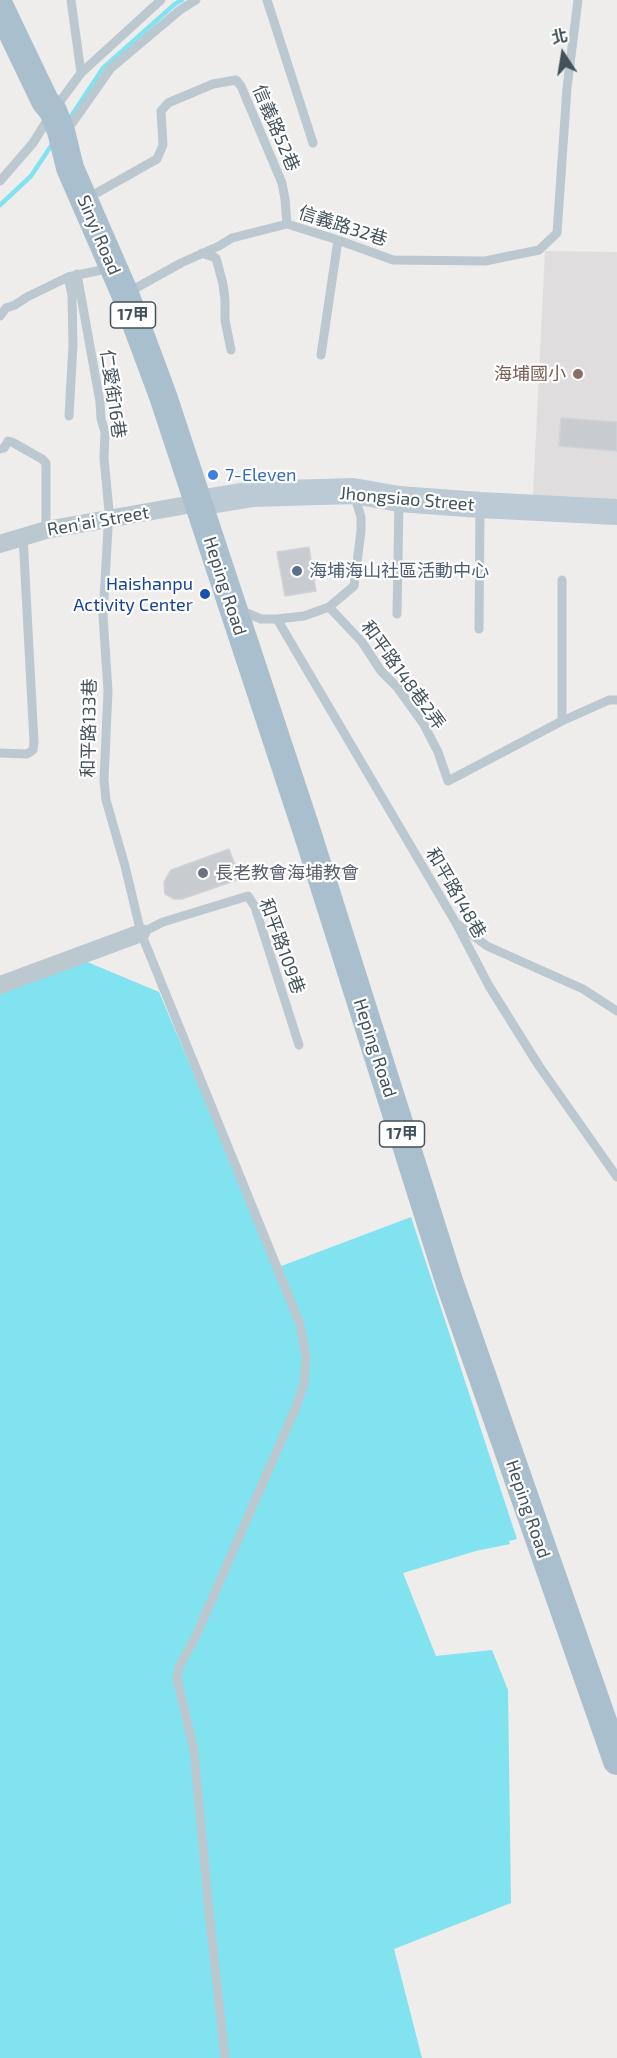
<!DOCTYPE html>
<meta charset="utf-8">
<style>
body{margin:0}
#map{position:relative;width:617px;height:2058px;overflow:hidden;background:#efecec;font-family:"Exo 2","Noto Sans TC",sans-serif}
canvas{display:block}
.north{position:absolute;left:533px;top:24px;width:60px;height:60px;-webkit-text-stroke:4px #fff;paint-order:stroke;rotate:348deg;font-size:16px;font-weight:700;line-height:24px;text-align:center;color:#43525a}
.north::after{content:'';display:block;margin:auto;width:21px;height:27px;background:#43525a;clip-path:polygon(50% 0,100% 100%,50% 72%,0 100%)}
</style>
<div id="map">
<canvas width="617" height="2058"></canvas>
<div class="north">北</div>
</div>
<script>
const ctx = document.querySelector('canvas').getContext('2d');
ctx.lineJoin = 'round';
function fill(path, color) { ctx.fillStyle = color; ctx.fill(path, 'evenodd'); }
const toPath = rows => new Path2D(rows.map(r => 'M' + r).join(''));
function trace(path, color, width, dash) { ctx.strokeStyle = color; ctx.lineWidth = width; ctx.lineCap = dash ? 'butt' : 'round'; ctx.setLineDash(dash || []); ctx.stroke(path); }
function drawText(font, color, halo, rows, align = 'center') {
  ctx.font = font + ' "Exo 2","Noto Sans TC",sans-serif'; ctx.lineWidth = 4.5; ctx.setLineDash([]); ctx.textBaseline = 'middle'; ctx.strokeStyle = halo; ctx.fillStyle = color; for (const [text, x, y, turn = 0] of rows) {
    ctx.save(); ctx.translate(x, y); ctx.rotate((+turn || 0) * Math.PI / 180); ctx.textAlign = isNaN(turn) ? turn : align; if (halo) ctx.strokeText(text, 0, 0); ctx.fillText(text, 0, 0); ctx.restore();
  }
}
const education = toPath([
 [545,251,617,252,617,501,533,495]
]);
const water = toPath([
 [85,961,159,992,276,1268,411,1217,517,1539,509,1541,510,1544,476,1551,403,1573,436,1656,492,1650,508,1690,511,1903,394,1949,422,2058,0,2058,0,976]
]);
const stream = toPath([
 [68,121,103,68,175,4,182,0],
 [0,205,31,176,53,143]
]);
const building = toPath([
 [561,418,617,422,617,451,559,446,561,418],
 [309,547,316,591,285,596,277,552,309,547],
 [229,849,240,879,182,899,174,899,165,894,164,882,171,870,229,849]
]);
const lane = toPath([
 [71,0,81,73],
 [267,0,313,143],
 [66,132,111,68,180,10,196,0],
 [0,181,33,143,53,111,81,73,161,0],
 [86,199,157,159,163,145,161,111,168,103,213,84,236,80,241,86,282,183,285,199,287,224],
 [202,253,216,258,223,284,225,300,225,320,231,350],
 [77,274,100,402,101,419,105,432,104,458,109,511,103,616,108,691,104,780,106,800,125,866,141,933,300,1324,306,1357,304,1384,296,1407,195,1638,179,1667,177,1679,194,1750,209,1912,225,2058],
 [68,277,72,295,73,345,69,416],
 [127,293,181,263,219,246,232,238,287,224,338,240,393,260,485,261,539,250,557,233,567,88,578,0],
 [0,316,6,308,15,305,27,297,68,277,111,268],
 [321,355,338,240],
 [0,449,4,448,8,441,12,442,42,459,46,463,46,530],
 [329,607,362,642,381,671,397,687,423,723,438,752,448,781,562,721,609,700,617,700],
 [242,611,261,619,277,619,304,616,329,607,354,586,361,531,361,517,354,494],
 [397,614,399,501],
 [277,619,456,923,489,986,539,1066,617,1177],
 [479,629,480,508],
 [562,721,562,580],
 [0,753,27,754,33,750,34,742,23,536],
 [459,925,487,946,583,989,617,1011],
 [141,933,163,922,248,896,255,907,299,1045]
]);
const street = toPath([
 [0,544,46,530,198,503],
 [0,985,141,933]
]);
const secondary = toPath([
 [198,503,253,494,353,491,399,499,480,505,617,512]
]);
const primary = toPath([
 [0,7,45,101,53,111,61,131,70,168,125,294,163,396,308,835,450,1284,617,1761]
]);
const markers = [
 [578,374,6,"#8d6e63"],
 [213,475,6,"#3f7fe0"],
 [297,571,6,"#5c6f8a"],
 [205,594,6,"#1a4fb4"],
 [203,873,6,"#6b7280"]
];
const shields = [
 [133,315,45],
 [402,1134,45]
];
const shieldNames = [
 ["17甲",133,315],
 ["17甲",402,1134]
];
const streetNames = [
 ["信義路52巷",276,128,67],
 ["信義路32巷",343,226,18],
 ["Sinyi Road",99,235,67],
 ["仁愛街16巷",113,394,82],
 ["Jhongsiao Street",407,499,5],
 ["Ren'ai Street",98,521,-10],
 ["Heping Road",225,586,72],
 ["和平路148巷2弄",403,675,54],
 ["和平路133巷",89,728,-89],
 ["和平路148巷",456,893,60],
 ["和平路109巷",282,946,70],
 ["Heping Road",375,1048,72],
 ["Heping Road",528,1509,71]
];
const educationNames = [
 ["海埔國小",566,374]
];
const shopNames = [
 ["7-Eleven",225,475]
];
const serviceNames = [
 ["海埔海山社區活動中心",309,571]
];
const transitNames = [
 ["Haishanpu",193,584],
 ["Activity Center",193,605]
];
const worshipNames = [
 ["長老教會海埔教會",215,873]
];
fill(education, '#e0ddde');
fill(water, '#81e3f0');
trace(stream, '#81e3f0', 4.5);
fill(building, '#c8ccd1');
trace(building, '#cfd3d8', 1.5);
trace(lane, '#bbc8d0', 9);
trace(street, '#bbc8d0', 18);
trace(secondary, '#bbcad4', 26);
trace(primary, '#aabfcd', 28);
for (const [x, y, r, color] of markers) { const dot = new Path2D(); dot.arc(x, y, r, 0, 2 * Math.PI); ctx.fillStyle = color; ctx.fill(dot); trace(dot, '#fff', 2); }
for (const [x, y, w] of shields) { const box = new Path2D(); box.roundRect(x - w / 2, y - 13, w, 26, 4.5); ctx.fillStyle = '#fff'; ctx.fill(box); trace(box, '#43525a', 1.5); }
drawText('bold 16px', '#43525a', null, shieldNames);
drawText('18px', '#43525a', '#fff', streetNames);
drawText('18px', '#785e54', '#fff', educationNames, 'right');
drawText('18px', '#366cbe', '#fff', shopNames, 'left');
drawText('18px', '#4e5e75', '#fff', serviceNames, 'left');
drawText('18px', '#164399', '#fff', transitNames, 'right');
drawText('18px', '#5b616d', '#fff', worshipNames, 'left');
</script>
